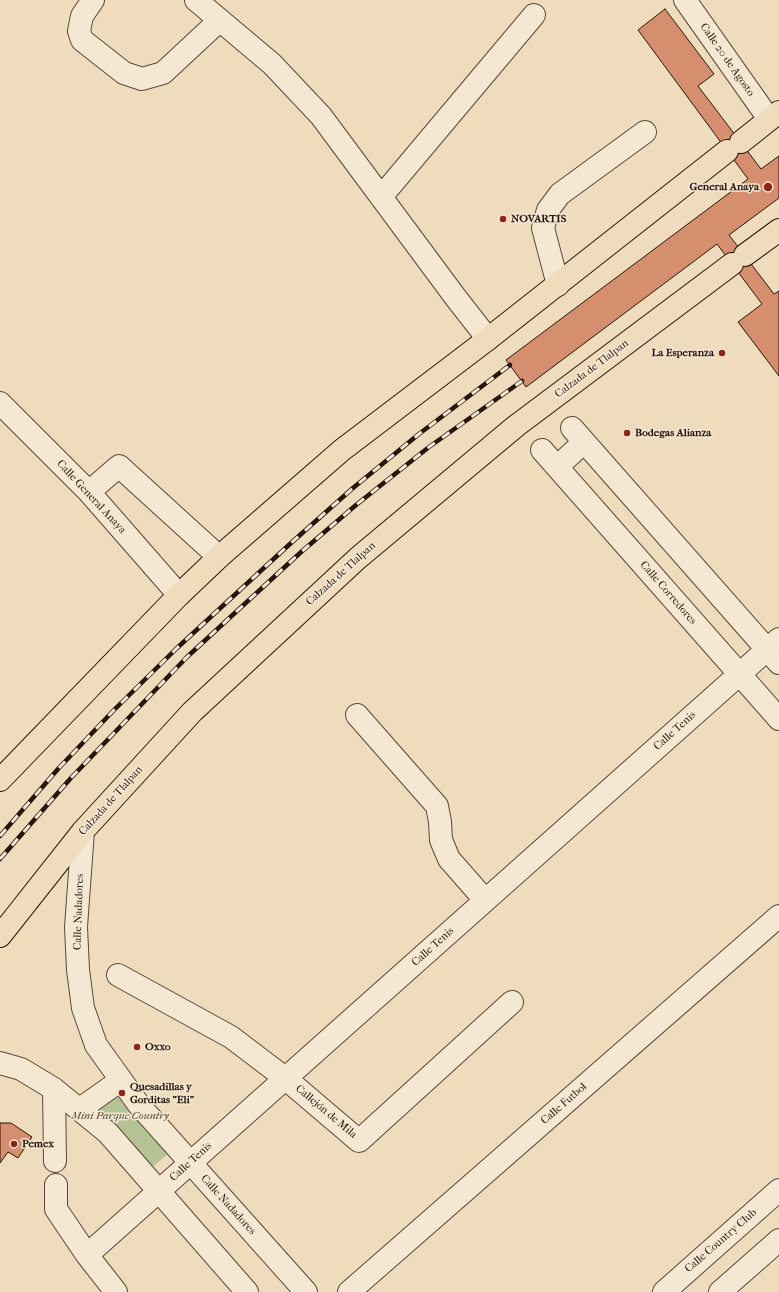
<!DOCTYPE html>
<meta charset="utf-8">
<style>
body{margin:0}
canvas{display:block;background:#efdcbc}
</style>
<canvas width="779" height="1292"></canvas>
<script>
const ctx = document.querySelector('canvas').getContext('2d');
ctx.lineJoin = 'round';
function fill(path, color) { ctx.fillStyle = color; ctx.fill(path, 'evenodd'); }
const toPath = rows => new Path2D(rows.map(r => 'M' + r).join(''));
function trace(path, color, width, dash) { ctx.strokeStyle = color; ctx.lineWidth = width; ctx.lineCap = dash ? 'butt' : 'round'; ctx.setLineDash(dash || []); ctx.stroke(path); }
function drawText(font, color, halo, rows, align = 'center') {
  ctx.font = font + ' "IM FELL French Canon",serif'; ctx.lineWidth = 3; ctx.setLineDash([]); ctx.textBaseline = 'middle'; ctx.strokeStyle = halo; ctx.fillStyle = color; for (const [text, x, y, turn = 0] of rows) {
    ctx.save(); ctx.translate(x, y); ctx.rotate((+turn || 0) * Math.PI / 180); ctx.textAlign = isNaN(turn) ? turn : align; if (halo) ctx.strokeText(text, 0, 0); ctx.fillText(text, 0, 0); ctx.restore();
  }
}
const green = toPath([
 [118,1081,176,1147,147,1172,83,1107]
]);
const building = toPath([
 [665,9,714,74,698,86,761,169,779,156,779,198,729,235,774,294,779,291,779,376,738,322,762,304,717,244,526,387,506,360,748,179,638,30,665,9],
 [0,1123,11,1123,32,1137,18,1158,8,1152,0,1163,0,1123]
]);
const minor = toPath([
 [93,0,82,16,79,31,82,40,124,73,142,79,163,73,220,20],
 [196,0,272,64,321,116,456,298,488,339],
 [685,0,769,119],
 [381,197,534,15],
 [558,285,543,228,548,210,560,194,645,132],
 [0,403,89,492,179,595],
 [572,428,779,663],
 [542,450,779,719],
 [557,467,584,442],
 [89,492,119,466,219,557],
 [357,715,437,806,440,822,441,840,449,859,485,900],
 [83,831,76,927,78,970,83,1008,96,1045,139,1105,306,1292],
 [118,975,231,1037,285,1078,359,1141,512,1002],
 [0,1063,21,1069,54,1089,108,1133,247,1292],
 [54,1089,55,1161],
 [80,1109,121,1080],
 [56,1185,56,1209,87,1255,116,1292],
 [87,1255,779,639],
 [349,1292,779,916],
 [664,1292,779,1190],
 [720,1292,779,1240]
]);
const highway = toPath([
 [741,142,779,112],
 [745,255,779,230],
 [0,780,179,595,219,557,342,450,488,339,727,151],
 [0,936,83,831,192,712,358,558,516,426,732,264]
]);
const rail = toPath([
 [0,836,58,769,114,710,177,648,291,543,353,488,419,434,510,365],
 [0,859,70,779,187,657,300,553,356,505,429,447,522,381]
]);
const markers = [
 [768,187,5,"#8f2418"],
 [503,219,4,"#8f2418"],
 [722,353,4,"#8f2418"],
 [627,433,4,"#8f2418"],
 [137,1047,4,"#8f2418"],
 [122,1093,4,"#8f2418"],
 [14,1144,4,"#8f2418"]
];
const streetNames = [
 ["Calle 20 de Agosto",727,60,55],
 ["Calzada de Tlalpan",592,369,-37],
 ["Calle General Anaya",91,497,47],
 ["Calzada de Tlalpan",341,574,-42],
 ["Calle Corredores",668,593,49],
 ["Calle Tenis",675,731,-42],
 ["Calzada de Tlalpan",111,801,-48],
 ["Calle Nadadores",79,912,-88],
 ["Calle Tenis",433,947,-42],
 ["Calle Futbol",564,1104,-41],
 ["Callejón de Mila",326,1112,40],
 ["Calle Tenis",191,1162,-42],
 ["Calle Nadadores",228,1205,48],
 ["Calle Country Club",721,1241,-41]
];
const poiNames = [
 ["General Anaya",759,187,"right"],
 ["NOVARTIS",511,219],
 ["La Esperanza",714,353,"right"],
 ["Bodegas Alianza",635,433],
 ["Oxxo",145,1047],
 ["Quesadillas y",130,1087],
 ["Gorditas \"Eli\"",130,1100],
 ["Pemex",22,1144]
];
const parkNames = [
 ["Mini Parque Country",120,1116]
];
fill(green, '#b4c294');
fill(building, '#d58f6f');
trace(building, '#27160d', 1);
trace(minor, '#594839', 24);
trace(highway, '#27160d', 24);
trace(minor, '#f5e8d3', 22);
trace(highway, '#efdcbc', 22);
trace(rail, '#27160d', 4.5);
trace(rail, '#f5e8d3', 3, [9]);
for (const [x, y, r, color] of markers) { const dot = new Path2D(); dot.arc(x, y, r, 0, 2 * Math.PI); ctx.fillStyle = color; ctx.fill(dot); trace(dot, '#f5e8d3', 1.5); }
drawText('11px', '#27160d', '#f5e8d3', streetNames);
drawText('bold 11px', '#27160d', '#f5e8d3', poiNames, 'left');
drawText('italic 11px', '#514a36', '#f5e8d3', parkNames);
</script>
